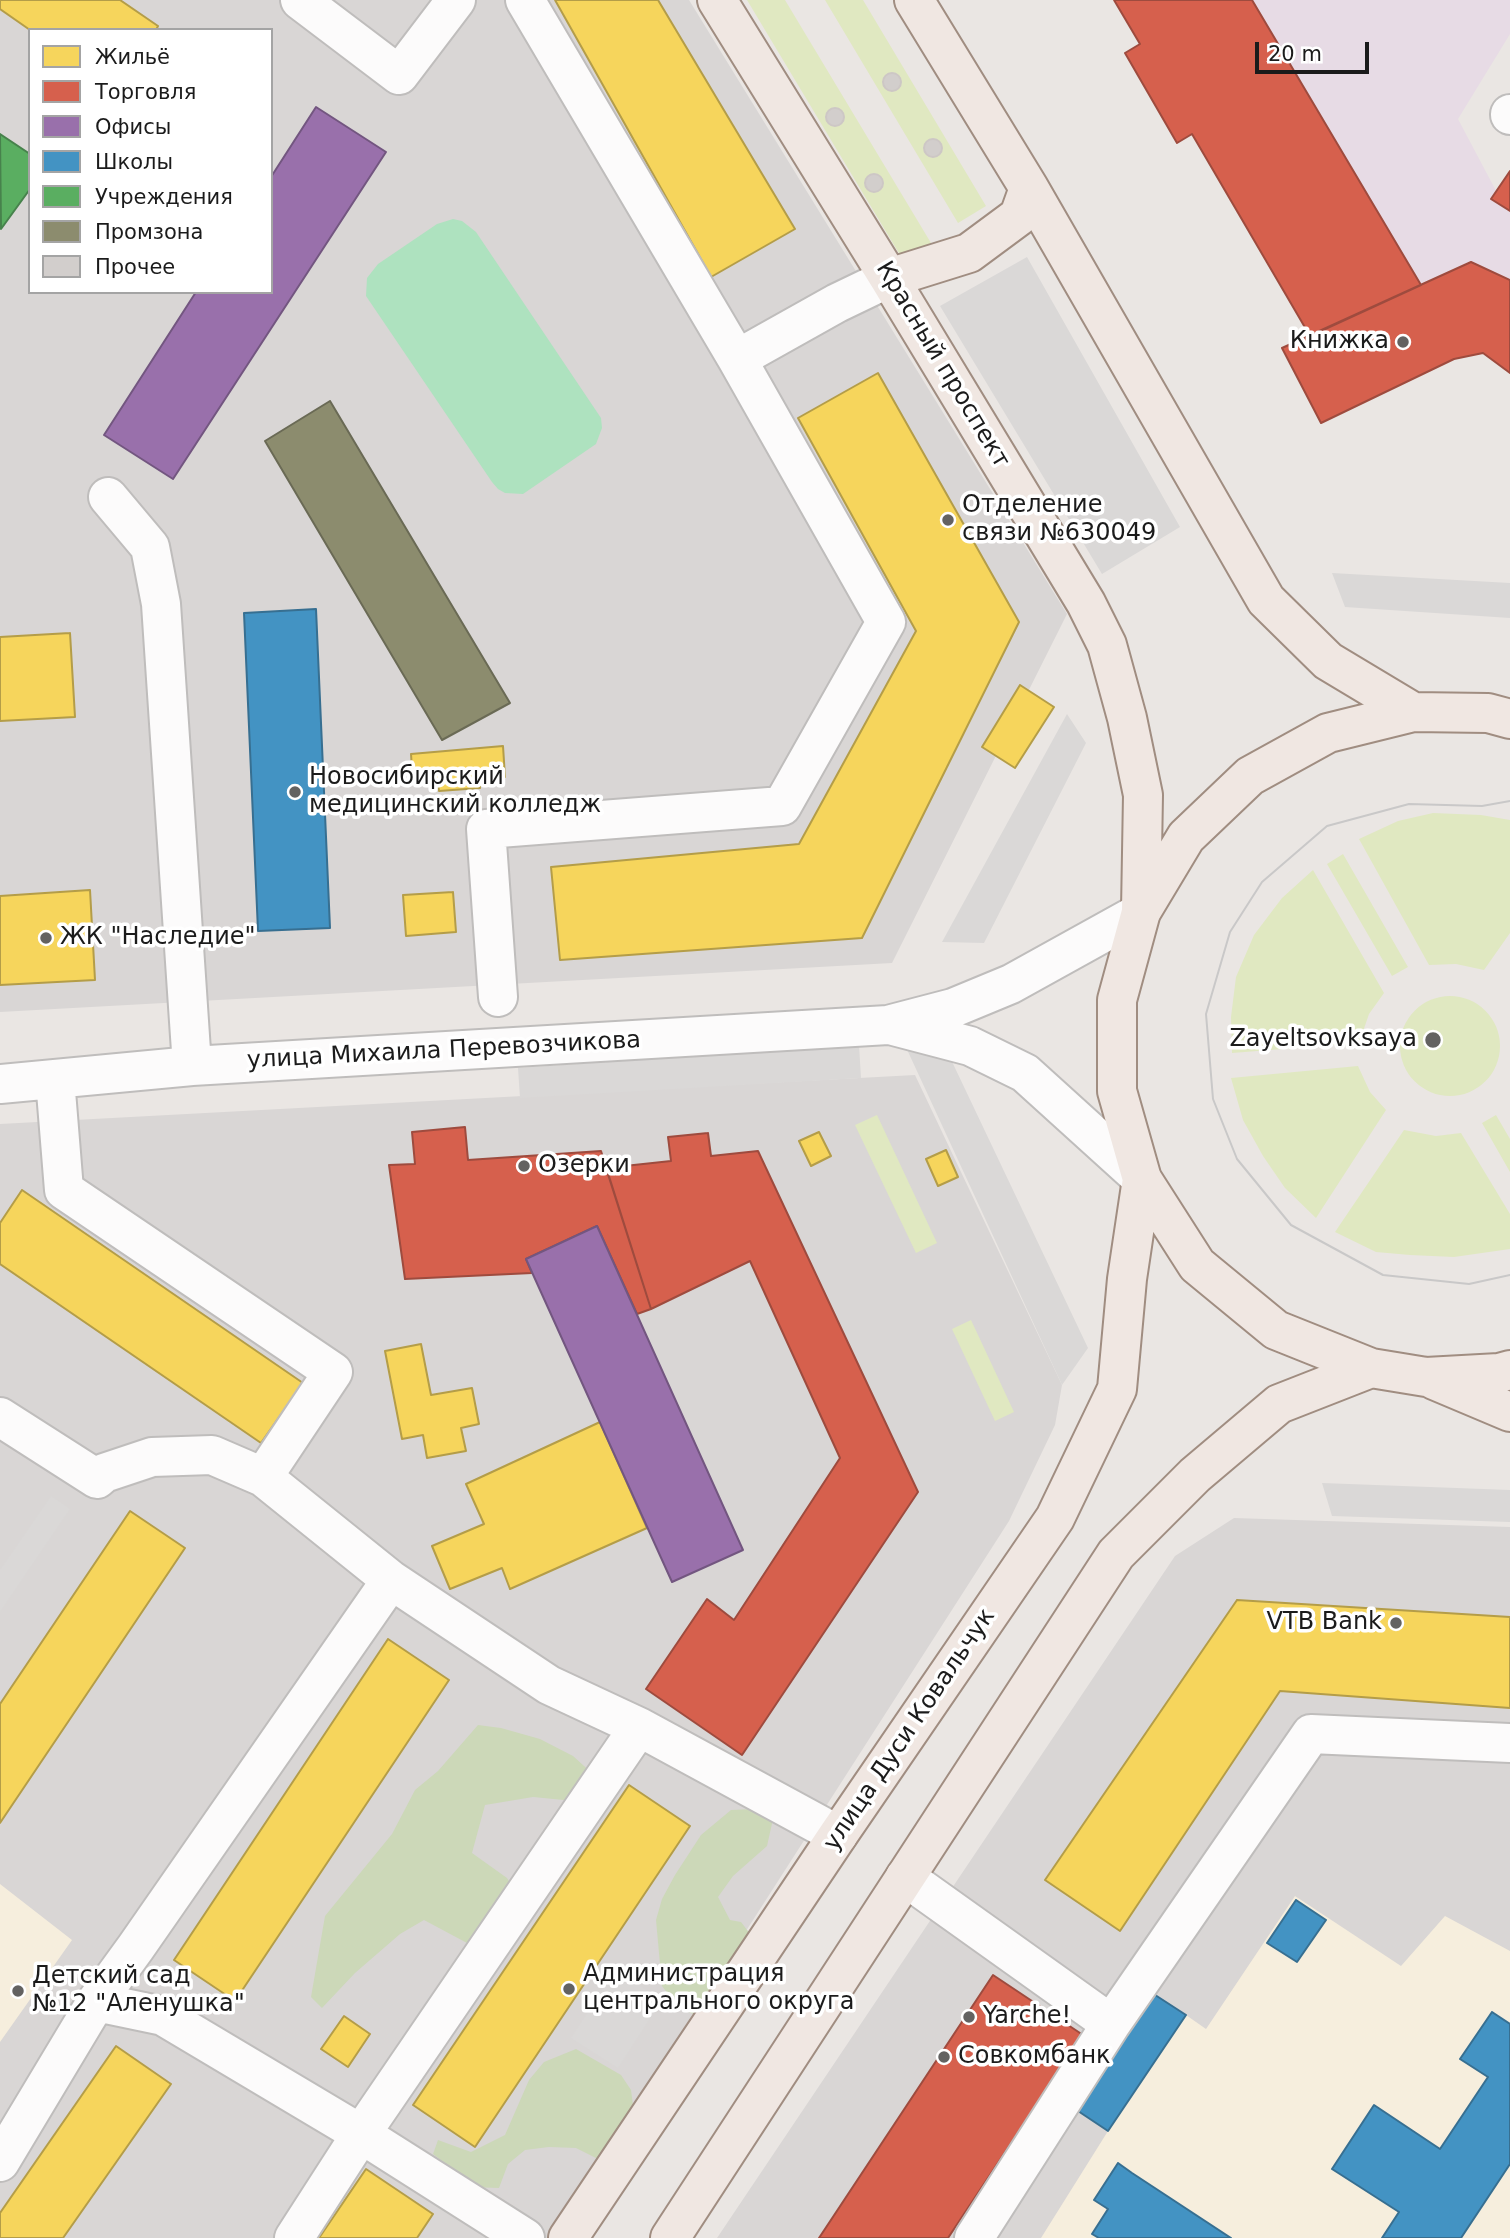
<!DOCTYPE html>
<meta charset="utf-8">
<style>
body{margin:0}
#map{position:relative;width:1510px;height:2238px;overflow:hidden;background:#eae6e3;font-family:"DejaVu Sans",sans-serif}
canvas{display:block}
.legend{position:absolute;left:28px;top:28px;width:245px;height:266px;box-sizing:border-box;background:#fff;border:2px solid #a4a4a4;margin:0;padding:9px 12px;list-style:none;font-size:21px;color:#1b1b1b}
.legend li{display:flex;align-items:center;gap:14px;height:35px}
.legend b{width:35px;border:2px solid #a4a4a4}
.scale{position:absolute;left:1255px;top:42px;width:114px;height:32px;box-sizing:border-box;border:4px solid #1b1b1b;border-top:0;padding-left:9px;font-size:21px;line-height:24px;white-space:nowrap;color:#1b1b1b;-webkit-text-stroke:5px #fff;paint-order:stroke}
</style>
<div id="map">
<canvas width="1510" height="2238"></canvas>
<ul class="legend">
<li><b style="height:19px;background:#f6d55c"></b>Жильё</li>
<li><b style="height:19px;background:#d6604d"></b>Торговля</li>
<li><b style="height:19px;background:#9970ab"></b>Офисы</li>
<li><b style="height:19px;background:#4393c3"></b>Школы</li>
<li><b style="height:19px;background:#5aae61"></b>Учреждения</li>
<li><b style="height:19px;background:#8c8c6e"></b>Промзона</li>
<li><b style="height:19px;background:#d2cecc"></b>Прочее</li>
</ul>
<div class="scale">20 m</div>
</div>
<script>
const ctx = document.querySelector('canvas').getContext('2d');
ctx.lineJoin = 'round';
function fill(path, color) { ctx.fillStyle = color; ctx.fill(path, 'evenodd'); }
const toPath = rows => new Path2D(rows.map(r => 'M' + r).join(''));
function trace(path, color, width, dash) { ctx.strokeStyle = color; ctx.lineWidth = width; ctx.lineCap = dash ? 'butt' : 'round'; ctx.setLineDash(dash || []); ctx.stroke(path); }
function drawText(font, color, halo, rows, align = 'center') {
  ctx.font = font + ' "DejaVu Sans",sans-serif'; ctx.lineWidth = 7; ctx.setLineDash([]); ctx.textBaseline = 'middle'; ctx.strokeStyle = halo; ctx.fillStyle = color; for (const [text, x, y, turn = 0] of rows) {
    ctx.save(); ctx.translate(x, y); ctx.rotate((+turn || 0) * Math.PI / 180); ctx.textAlign = isNaN(turn) ? turn : align; if (halo) ctx.strokeText(text, 0, 0); ctx.fillText(text, 0, 0); ctx.restore();
  }
}
const residential = toPath([
 [0,0,689,0,1067,614,892,963,0,1012],
 [30,30,271,30,271,292,30,292],
 [915,1075,1062,1385,1055,1425,1009,1521,549,2238,0,2238,0,1124],
 [1234,1518,1510,1527,1510,2238,717,2238,1175,1556]
]);
const industrial = toPath([
 [1185,0,1510,0,1510,34,1458,119,1503,204,1510,209,1510,334,1397,350]
]);
const education = toPath([
 [0,1884,72,1940,0,2042],
 [1295,1896,1401,1966,1445,1916,1510,1951,1510,2238,1041,2238,1108,2131,1186,2015,1206,2029]
]);
const grass = toPath([
 [747,0,785,0,931,243,903,260],
 [825,0,863,0,986,206,958,223],
 [1433,813,1481,815,1510,820,1510,933,1484,970,1456,964,1429,965,1359,839,1398,821],
 [1343,854,1408,967,1392,976,1327,864],
 [1313,870,1384,993,1369,1014,1359,1043,1232,1053,1231,1017,1236,977,1254,935,1282,898],
 '1400 1046a50 50 0 1 1 100 0a50 50 0 1 1-100 0Z',
 [1358,1066,1370,1092,1386,1110,1316,1218,1285,1188,1263,1156,1243,1120,1231,1078],
 [877,1115,937,1243,916,1253,855,1125],
 [1496,1115,1510,1139,1510,1172,1482,1123],
 [1404,1130,1436,1136,1461,1133,1510,1214,1510,1249,1454,1257,1410,1255,1376,1252,1335,1232],
 [971,1320,1014,1412,995,1421,952,1329]
]);
const forest = toPath([
 [478,1725,501,1728,540,1739,573,1756,594,1775,574,1801,533,1797,485,1805,472,1853,507,1878,516,1892,494,1944,467,1943,424,1920,400,1934,355,1973,322,2008,311,1997,325,1916,392,1834,415,1790,438,1771],
 [754,1809,773,1819,767,1846,733,1876,718,1897,730,1920,741,1922,751,1935,698,2016,679,2008,662,1986,656,1920,662,1899,675,1875,701,1835,731,1810],
 [576,2049,621,2075,631,2090,633,2105,610,2144,598,2159,576,2148,549,2147,525,2150,508,2164,499,2188,470,2187,462,2176,433,2154,438,2140,471,2152,505,2135,529,2080,544,2062]
]);
const pitch = toPath([
 [453,219,462,221,476,232,601,418,602,428,596,444,523,494,505,493,498,489,492,482,366,296,367,278,378,264,437,224]
]);
const parking = toPath([
 [1027,257,1180,527,1102,574,940,306],
 [1332,573,1510,583,1510,618,1345,607],
 [1067,714,1086,743,984,943,942,942],
 [904,1043,946,1049,1088,1348,1062,1385],
 [859,1045,861,1078,520,1098,518,1068],
 [1322,1483,1510,1490,1510,1522,1332,1516],
 [51,1496,70,1509,0,1612,0,1570],
 [615,1970,662,2000,618,2068,571,2038]
]);
const homes = toPath([
 [0,0,120,0,158,26,156,30,30,30,0,9,0,0],
 [555,0,658,0,795,229,711,277,555,0],
 [878,373,1019,622,862,938,560,960,551,867,799,844,916,631,798,418,878,373],
 [70,633,75,717,0,721,0,637,70,633],
 [1020,685,1054,707,1015,768,982,747,1020,685],
 [503,746,505,777,479,778,480,788,439,791,438,782,413,784,411,754,503,746],
 [90,890,95,980,0,985,0,896,90,890],
 [453,892,456,932,406,936,403,895,453,892],
 [819,1132,831,1156,811,1166,799,1141,819,1132],
 [946,1150,958,1177,938,1186,926,1159,946,1150],
 [22,1190,303,1383,261,1443,0,1264,0,1223,22,1190],
 [421,1344,431,1395,472,1388,479,1424,461,1428,466,1451,427,1458,423,1435,402,1439,385,1351,421,1344],
 [600,1422,647,1528,510,1589,502,1568,450,1589,432,1546,484,1524,466,1484,600,1422],
 [130,1511,185,1548,0,1823,0,1704,130,1511],
 [1237,1600,1510,1617,1510,1708,1280,1691,1120,1931,1045,1880,1237,1600],
 [388,1639,449,1680,235,2001,174,1960,388,1639],
 [629,1785,690,1826,475,2147,413,2105,629,1785],
 [344,2016,370,2034,348,2067,321,2049,344,2016],
 [116,2046,171,2084,63,2238,0,2238,0,2213,116,2046],
 [366,2169,433,2214,417,2238,319,2238,366,2169]
]);
const shops = toPath([
 [1114,0,1252,0,1421,285,1310,336,1192,134,1177,143,1125,53,1140,44,1114,0],
 [1510,171,1510,211,1491,199,1510,171],
 [1471,262,1510,280,1510,373,1483,353,1454,359,1321,423,1282,348,1471,262],
 [465,1127,468,1160,601,1151,651,1309,637,1314,597,1226,526,1259,532,1273,405,1279,389,1165,415,1164,412,1132,465,1127],
 [708,1133,711,1156,758,1151,918,1492,742,1755,646,1689,707,1599,734,1620,840,1458,750,1261,651,1309,606,1168,671,1161,668,1137,708,1133],
 [993,1975,1083,2035,948,2238,819,2238,993,1975]
]);
const offices = toPath([
 [316,107,386,152,173,479,104,435,196,292,271,292,271,177,316,107],
 [597,1226,743,1550,672,1582,526,1259,597,1226]
]);
const schools = toPath([
 [316,609,330,928,258,931,244,613,316,609],
 [1296,1900,1326,1920,1297,1962,1267,1943,1296,1900],
 [1149,1991,1186,2015,1108,2131,1072,2107,1149,1991],
 [1492,2012,1510,2024,1510,2164,1461,2238,1382,2238,1399,2212,1332,2169,1374,2105,1440,2149,1488,2077,1460,2059,1492,2012],
 [1118,2163,1132,2173,1231,2238,1099,2238,1092,2234,1108,2209,1094,2200,1118,2163]
]);
const public = toPath([
 [0,134,30,154,30,189,1,229,0,134]
]);
const industry = toPath([
 [330,401,510,703,442,740,265,441,330,401]
]);
const building = toPath([
 '883 82a9 9 0 1 1 18 0a9 9 0 1 1-18 0Z',
 '826 117a9 9 0 1 1 18 0a9 9 0 1 1-18 0Z',
 '924 148a9 9 0 1 1 18 0a9 9 0 1 1-18 0Z',
 '865 183a9 9 0 1 1 18 0a9 9 0 1 1-18 0Z'
]);
const minor = toPath([
 [300,0,399,75,456,0],
 [1510,115,1510,114],
 [737,359,837,303,889,278],
 [108,497,150,547,161,604,192,1066],
 [498,997,486,829,782,806,886,622,737,359,525,0],
 [890,1025,970,1046,1025,1073,1142,1179],
 [55,1079,64,1190,333,1372,263,1477],
 [0,1084,192,1066,888,1025,953,1008,1011,984,1141,912],
 [0,1417,97,1479,104,1473,152,1457,212,1455,263,1477,391,1580,549,1685,639,1727,838,1835],
 [905,1877,1111,2024,974,2238],
 [96,2002,163,2016,361,2134,525,2238],
 [1111,2024,1311,1734,1510,1743],
 [0,2162,96,2002,136,1947,391,1580],
 [294,2238,361,2134,639,1727]
]);
const major = toPath([
 [717,0,889,278,1086,603,1107,645,1127,718,1143,795,1141,910],
 [914,0,1029,188,1266,600,1328,661,1413,712],
 [889,278,969,253,1019,216,1029,188],
 [1510,719,1488,713,1413,712,1328,733,1250,776,1186,837,1141,912,1117,1000,1117,1091,1142,1179,1197,1265,1276,1330,1371,1368,1426,1377,1499,1373,1510,1370],
 [1434,1380,1510,1412],
 [568,2238,838,1835,1055,1518,1117,1389,1127,1279,1142,1179],
 [670,2238,1116,1554,1195,1475,1279,1404,1371,1368]
]);
const tram = toPath([
 [1510,801,1482,806,1409,804,1327,826,1262,882,1230,932,1206,1014,1213,1099,1237,1159,1291,1225,1383,1275,1469,1284,1510,1275]
]);
const markers = [
 [1403,342,7,"#636261"],
 [948,520,7,"#636261"],
 [295,792,7,"#636261"],
 [46,938,7,"#636261"],
 [1433,1040,9,"#636261"],
 [524,1166,7,"#636261"],
 [1396,1623,7,"#636261"],
 [569,1989,7,"#636261"],
 [18,1991,7,"#636261"],
 [969,2017,7,"#636261"],
 [944,2057,7,"#636261"]
];
const poiNames = [
 ["Книжка",1389,342,"right"],
 ["Отделение",962,506],
 ["связи №630049",962,534],
 ["Новосибирский",309,778],
 ["медицинский колледж",309,806],
 ["ЖК \"Наследие\"",60,938],
 ["Zayeltsovksaya",1417,1040,"right"],
 ["Озерки",538,1166],
 ["VTB Bank",1382,1623,"right"],
 ["Администрация",583,1975],
 ["центрального округа",583,2003],
 ["Детский сад",32,1977],
 ["№12 \"Аленушка\"",32,2005],
 ["Yarche!",983,2017],
 ["Совкомбанк",958,2057]
];
const streetNames = [
 ["Красный проспект",942,365,59],
 ["улица Михаила Перевозчикова",444,1051,-3],
 ["улица Дуси Ковальчук",910,1730,-56]
];
fill(residential, '#d9d6d5');
fill(industrial, '#e7dbe5');
fill(education, '#f6eedd');
fill(grass, '#e0e8c1');
fill(forest, '#ccd8b8');
fill(pitch, '#aee2bf');
fill(parking, '#dad8d7');
fill(homes, '#f6d55c');
trace(homes, '#b49d48', 2);
fill(shops, '#d6604d');
trace(shops, '#9e4b3e', 2);
fill(offices, '#9970ab');
trace(offices, '#735680', 2);
fill(schools, '#4393c3');
trace(schools, '#376f91', 2);
fill(public, '#5aae61');
trace(public, '#47824c', 2);
fill(industry, '#8c8c6e');
trace(industry, '#6a6a55', 2);
fill(building, '#d2cecc');
trace(building, '#cdc7c5', 2);
trace(minor, '#bfbdbc', 42);
trace(major, '#a08d81', 42);
trace(minor, '#fcfbfb', 38);
trace(major, '#f0e7e2', 38);
trace(tram, '#c9c8c8', 2);
for (const [x, y, r, color] of markers) { const dot = new Path2D(); dot.arc(x, y, r, 0, 2 * Math.PI); ctx.fillStyle = color; ctx.fill(dot); trace(dot, '#fff', 2.5); }
drawText('24px', '#1b1b1b', '#fff', poiNames, 'left');
drawText('24px', '#1b1b1b', '#fff', streetNames);
</script>
